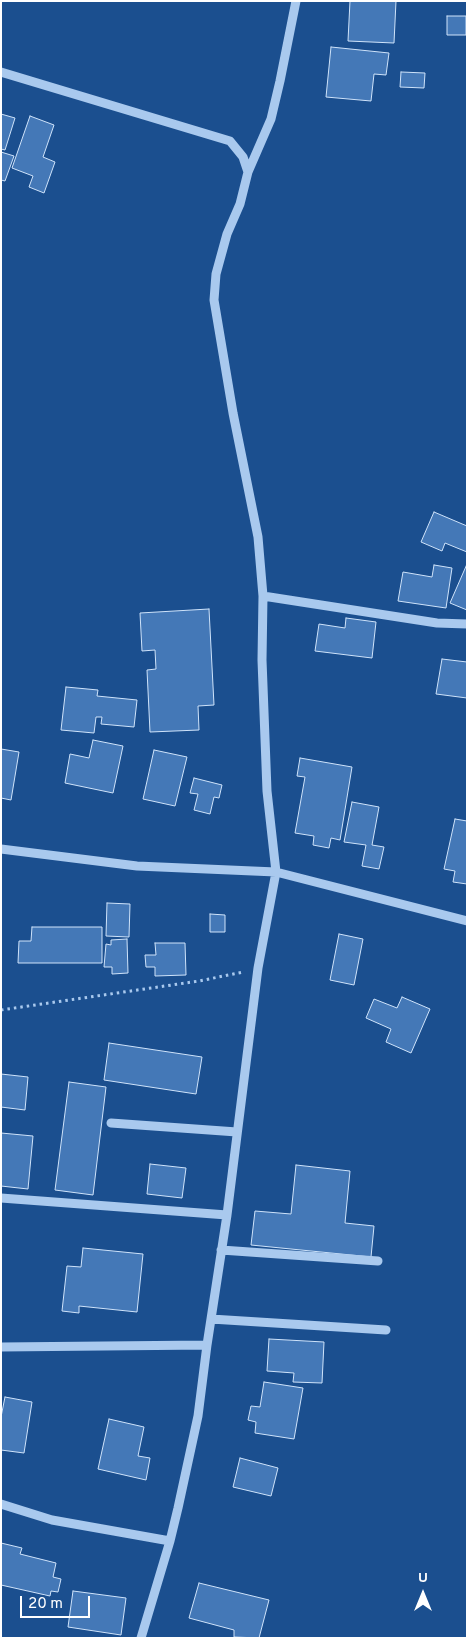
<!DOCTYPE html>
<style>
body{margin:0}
#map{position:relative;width:468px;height:1639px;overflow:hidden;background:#1b4f8f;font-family:Overpass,sans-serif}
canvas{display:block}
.frame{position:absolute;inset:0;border:2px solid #fff;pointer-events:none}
.north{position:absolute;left:398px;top:1569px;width:50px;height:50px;-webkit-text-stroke:4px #1b4f8f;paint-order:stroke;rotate:0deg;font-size:14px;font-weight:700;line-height:20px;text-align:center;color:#fff}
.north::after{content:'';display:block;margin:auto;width:18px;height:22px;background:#fff;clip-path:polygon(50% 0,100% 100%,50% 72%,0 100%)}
.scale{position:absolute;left:20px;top:1596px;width:70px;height:22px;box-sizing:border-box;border:2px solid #fff;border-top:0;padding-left:6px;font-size:15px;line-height:18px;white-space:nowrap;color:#fff;-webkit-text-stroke:4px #1b4f8f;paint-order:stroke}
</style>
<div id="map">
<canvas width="468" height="1639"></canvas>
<div class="frame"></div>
<div class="north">U</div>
<div class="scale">20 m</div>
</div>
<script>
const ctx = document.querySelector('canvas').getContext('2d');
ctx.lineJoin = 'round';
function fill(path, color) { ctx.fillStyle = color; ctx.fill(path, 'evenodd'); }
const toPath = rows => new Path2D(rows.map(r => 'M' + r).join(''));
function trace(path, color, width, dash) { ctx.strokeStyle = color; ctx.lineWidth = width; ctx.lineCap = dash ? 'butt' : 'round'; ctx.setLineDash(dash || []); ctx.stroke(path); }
const building = toPath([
 [350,1,396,1,394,43,348,41,350,1],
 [447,16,466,16,466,35,447,35,447,16],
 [331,47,389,53,386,75,374,74,371,101,326,97,331,47],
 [401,72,425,73,424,88,400,87,401,72],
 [1,114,15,118,5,150,1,149,1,114],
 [30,116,54,125,43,157,55,162,44,193,29,187,33,176,12,168,30,116],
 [1,152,14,156,5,181,1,180,1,152],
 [434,512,467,526,467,552,445,543,442,551,421,542,434,512],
 [467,564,467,610,450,603,467,564],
 [434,565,452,568,446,608,398,601,403,572,432,577,434,565],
 [209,609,214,705,198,706,199,730,150,732,147,670,156,669,155,650,142,651,140,613,209,609],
 [346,618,376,622,372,658,315,651,319,624,345,628,346,618],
 [442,659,467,662,467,698,436,694,442,659],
 [66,687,98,690,97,696,137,700,134,727,101,724,102,717,96,717,94,733,61,730,66,687],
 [93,740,123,746,113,793,65,783,70,754,89,758,93,740],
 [1,749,19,752,11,800,1,798,1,749],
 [154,750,187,757,175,806,143,799,154,750],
 [300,758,352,767,340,840,331,838,329,848,313,845,314,836,295,833,305,777,297,776,300,758],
 [194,778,222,785,219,798,214,797,210,814,194,810,198,794,190,793,194,778],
 [352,802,379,807,372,845,384,847,379,869,362,866,366,845,344,842,352,802],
 [455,819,467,821,467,884,453,882,455,871,444,869,455,819],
 [107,903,130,904,129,937,106,936,107,903],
 [210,914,225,915,225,932,210,932,210,914],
 [32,927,102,927,102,963,18,963,19,941,31,941,32,927],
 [339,934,363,939,354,985,330,980,339,934],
 [127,939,128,973,112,974,112,967,104,967,106,944,111,945,111,940,127,939],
 [155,943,185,943,186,975,155,976,155,967,146,967,145,955,156,955,155,943],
 [402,997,430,1009,411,1053,386,1042,391,1029,366,1018,374,999,397,1008,402,997],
 [109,1043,202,1057,196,1094,104,1080,109,1043],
 [1,1074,28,1077,25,1110,1,1107,1,1074],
 [69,1082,106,1087,93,1195,55,1190,69,1082],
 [1,1133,33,1136,28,1189,1,1186,1,1133],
 [150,1164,186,1168,182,1198,147,1194,150,1164],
 [296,1165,350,1171,345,1223,374,1226,371,1257,251,1245,255,1211,291,1214,296,1165],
 [83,1248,143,1254,137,1312,79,1306,79,1313,62,1311,67,1266,81,1267,83,1248],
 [269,1339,324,1342,322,1383,293,1382,294,1373,267,1371,269,1339],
 [264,1382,303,1388,294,1439,255,1433,256,1422,248,1420,251,1406,260,1407,264,1382],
 [5,1397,32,1402,24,1453,1,1450,1,1417,5,1397],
 [109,1419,144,1427,138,1456,150,1458,146,1480,98,1469,109,1419],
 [240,1458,278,1468,271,1496,233,1487,240,1458],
 [1,1543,22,1548,20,1554,56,1563,53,1577,61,1579,58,1592,51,1591,50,1596,1,1585,1,1543],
 [199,1583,269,1600,259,1638,234,1637,234,1630,189,1618,199,1583],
 [73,1591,126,1598,121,1635,68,1627,73,1591]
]);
const path = toPath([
 [1,1010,199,981,243,972]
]);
const minor = toPath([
 [296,1,280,81,271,119,248,172,240,204,227,234,216,274,214,300,233,413,258,537,263,596,262,660,267,791,276,872,467,921],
 [1,72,230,141,243,157,248,172],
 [263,596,437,623,467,624],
 [1,849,137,866,276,872,258,968,227,1215,207,1345,1,1347],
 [111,1123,237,1132],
 [1,1198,227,1215],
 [221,1250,378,1261],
 [211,1319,386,1330],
 [1,1504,52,1520,170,1541],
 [141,1638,170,1541,178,1508,198,1416,207,1345]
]);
fill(building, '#4478b7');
trace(building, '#cfe3fa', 1);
trace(path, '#a9c9ee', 3, [2.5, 4]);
trace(minor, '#a9c9ee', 9);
</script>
